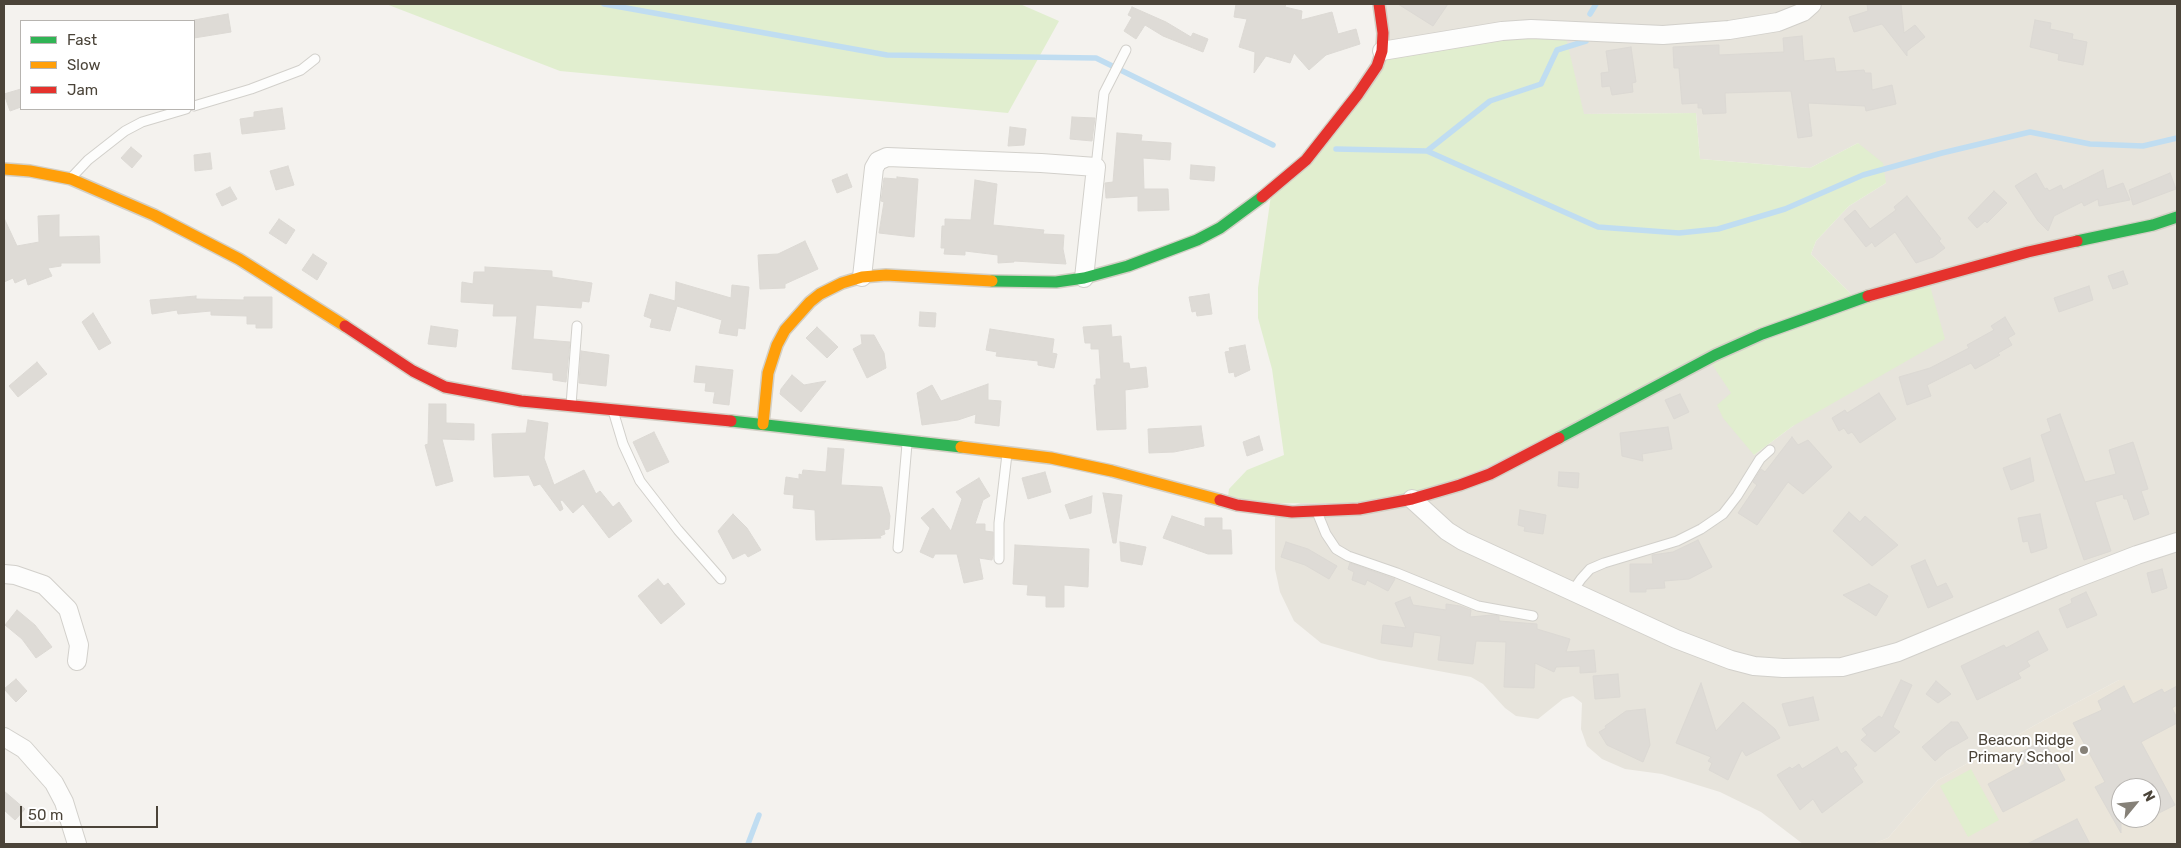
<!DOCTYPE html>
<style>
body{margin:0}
#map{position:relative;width:2181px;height:848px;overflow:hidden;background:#f4f2ee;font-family:Rubik,sans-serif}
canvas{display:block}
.frame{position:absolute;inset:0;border:5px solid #4b4439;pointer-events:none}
.legend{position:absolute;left:20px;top:20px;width:175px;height:90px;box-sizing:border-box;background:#fff;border:1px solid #b7b4b0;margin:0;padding:6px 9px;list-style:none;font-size:15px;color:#4b4439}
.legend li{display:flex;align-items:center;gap:10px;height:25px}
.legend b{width:25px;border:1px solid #b7b4b0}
.north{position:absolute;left:2111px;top:778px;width:50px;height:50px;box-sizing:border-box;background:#fff;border:1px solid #b7b4b0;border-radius:50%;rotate:62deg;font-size:14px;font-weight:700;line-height:20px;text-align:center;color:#4b4439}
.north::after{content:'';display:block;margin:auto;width:18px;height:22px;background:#868178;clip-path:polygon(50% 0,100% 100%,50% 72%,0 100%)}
.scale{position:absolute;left:20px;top:806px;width:138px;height:22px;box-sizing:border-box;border:2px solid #4b4439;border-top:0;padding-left:6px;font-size:15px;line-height:18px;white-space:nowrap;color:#4b4439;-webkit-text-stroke:4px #fff;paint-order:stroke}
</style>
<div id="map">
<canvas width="2181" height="848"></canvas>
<div class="frame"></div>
<ul class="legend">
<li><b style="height:6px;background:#30b455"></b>Fast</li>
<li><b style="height:6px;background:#ff9f0a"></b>Slow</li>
<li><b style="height:6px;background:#e5322d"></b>Jam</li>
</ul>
<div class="north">N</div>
<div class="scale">50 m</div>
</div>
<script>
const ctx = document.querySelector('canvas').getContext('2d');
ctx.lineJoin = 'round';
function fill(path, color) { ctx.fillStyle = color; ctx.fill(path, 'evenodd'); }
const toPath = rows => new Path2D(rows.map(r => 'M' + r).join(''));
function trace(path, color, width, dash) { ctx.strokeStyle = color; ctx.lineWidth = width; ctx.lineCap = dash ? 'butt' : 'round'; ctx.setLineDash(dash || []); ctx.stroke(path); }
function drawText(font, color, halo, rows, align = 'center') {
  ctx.font = font + ' Rubik,sans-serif'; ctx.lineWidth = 4; ctx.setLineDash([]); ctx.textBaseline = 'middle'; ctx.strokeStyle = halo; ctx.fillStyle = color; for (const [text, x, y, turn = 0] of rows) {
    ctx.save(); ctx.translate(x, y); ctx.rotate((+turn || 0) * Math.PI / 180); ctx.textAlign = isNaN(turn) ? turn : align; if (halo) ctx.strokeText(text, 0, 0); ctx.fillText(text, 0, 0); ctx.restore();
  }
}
const residential = toPath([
 [1380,4,2177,4,2177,680,2119,680,2046,719,1938,780,1888,838,1873,844,1803,844,1761,812,1720,792,1662,774,1625,769,1602,759,1587,746,1581,729,1582,703,1573,696,1563,699,1538,719,1516,716,1505,708,1483,684,1471,677,1379,660,1321,643,1294,621,1280,592,1275,569,1275,512,1710,360,1732,393,1754,455,1793,426,1857,300,1811,254,1816,241,1849,206,1886,183,1858,143,1810,168,1700,159,1696,113,1584,114,1383,52]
]);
const education = toPath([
 [2119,680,2177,680,2177,844,1873,844,1888,838,1938,780,2046,719],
 [2121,788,2151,788,2151,818,2121,818]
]);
const green = toPath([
 [386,4,1020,4,1059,21,1008,113,560,71],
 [1565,33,1584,114,1696,113,1700,159,1810,168,1858,143,1883,163,1886,183,1849,206,1816,241,1811,254,1857,300,1928,279,1945,339,1793,426,1754,455,1723,418,1717,405,1731,393,1709,360,1411,502,1227,504,1229,489,1247,470,1284,455,1272,369,1258,318,1258,288,1271,195,1383,52],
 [1971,769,1999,820,1968,837,1940,786]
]);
const stream = toPath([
 [604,4,887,55,1096,58,1273,145],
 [1590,14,1596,4],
 [1336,149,1427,151,1490,101,1541,84,1557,50,1586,41],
 [1427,151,1598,227,1679,233,1718,229,1785,209,1863,175,1942,153,2030,132,2090,144,2143,146,2177,138],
 [748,844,759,815]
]);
const building = toPath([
 [1236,4,1286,4,1285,7,1302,11,1301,20,1332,12,1338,34,1356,29,1360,44,1326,55,1309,70,1294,53,1290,63,1266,56,1254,73,1255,52,1239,47,1247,19,1234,17,1236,4],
 [1398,4,1448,4,1433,26,1398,4],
 [1867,4,1901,4,1904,33,1915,25,1925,37,1907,51,1907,56,1882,24,1854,32,1849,17,1868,11,1867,4],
 [1132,7,1166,22,1191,37,1193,33,1208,39,1203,52,1163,36,1145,25,1136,39,1124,31,1132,17,1128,15,1132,7],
 [228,14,231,32,194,38,194,20,228,14],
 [2035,20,2051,23,2050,29,2073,34,2072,39,2087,42,2083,65,2058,60,2059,54,2030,47,2035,20],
 [1802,36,1804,61,1834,58,1836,72,1864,70,1865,73,1871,73,1872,90,1892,85,1896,104,1866,111,1865,106,1808,103,1812,136,1798,138,1791,91,1725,93,1726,113,1703,114,1702,108,1698,108,1698,103,1682,104,1679,68,1674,68,1673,47,1719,45,1719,55,1784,52,1783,38,1802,36],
 [1631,47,1636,82,1632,83,1633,92,1612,95,1610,86,1602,87,1601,73,1609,72,1606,51,1631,47],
 [21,89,21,107,10,111,4,94,21,89],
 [282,108,285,129,242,134,240,119,254,117,254,112,282,108],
 [1072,117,1095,118,1092,141,1070,139,1072,117],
 [1010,127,1026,129,1024,145,1008,146,1010,127],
 [1117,133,1142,135,1141,141,1171,143,1170,160,1143,158,1144,189,1168,189,1169,210,1138,211,1138,196,1106,198,1105,183,1113,182,1117,133],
 [131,147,142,156,132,168,121,158,131,147],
 [210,153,212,169,195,171,194,155,210,153],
 [1191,165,1215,167,1214,181,1190,179,1191,165],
 [288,166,294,185,276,190,270,171,288,166],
 [2103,170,2107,189,2123,183,2130,200,2099,206,2098,199,2084,206,2082,202,2054,216,2048,231,2038,221,2015,186,2036,173,2045,189,2047,188,2049,191,2061,185,2063,190,2103,170],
 [2170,173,2176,189,2133,205,2129,190,2170,173],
 [847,174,852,187,837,193,832,180,847,174],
 [897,177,918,179,914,237,879,233,884,202,881,201,884,178,897,179,897,177],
 [975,180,997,184,993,225,1044,230,1043,234,1064,235,1063,249,1066,264,1014,261,1014,262,998,263,998,255,965,251,965,255,944,254,945,248,941,248,942,226,945,226,945,219,971,220,975,180],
 [230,187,237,199,222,206,216,194,230,187],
 [1994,191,2007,203,1987,223,1985,221,1977,228,1968,218,1994,191],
 [1907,196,1941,239,1939,241,1945,248,1933,257,1916,263,1895,232,1875,247,1872,242,1866,247,1844,219,1855,210,1870,229,1896,210,1894,207,1907,196],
 [59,215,59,237,99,236,100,263,61,263,61,266,48,268,52,276,28,285,26,278,15,283,13,278,4,282,4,218,17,246,39,242,38,216,59,215],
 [279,219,295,230,286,244,269,233,279,219],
 [805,241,818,269,785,284,785,288,760,289,758,255,778,254,805,241],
 [313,254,327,263,317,280,302,270,313,254],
 [485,267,552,271,552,277,592,283,589,302,582,301,581,308,536,305,533,339,570,342,566,382,553,380,553,373,512,369,517,316,493,316,494,304,461,302,462,282,473,284,474,272,485,272,485,267],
 [2123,271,2128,284,2113,289,2108,276,2123,271],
 [676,282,731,298,732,285,749,287,745,329,738,328,737,336,719,333,722,320,677,306,670,331,650,327,652,319,644,316,650,294,675,301,676,282],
 [2089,286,2093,300,2059,312,2054,298,2089,286],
 [1209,294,1212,314,1197,316,1196,311,1192,312,1189,297,1209,294],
 [196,296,196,299,244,300,244,297,272,297,272,328,256,328,256,324,247,324,247,316,211,315,211,311,178,314,177,310,152,314,150,300,196,296],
 [920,312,936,313,935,327,919,326,920,312],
 [93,313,111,343,99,350,82,322,93,313],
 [2005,317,2015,334,2008,338,2012,345,1998,353,2000,355,1975,369,1971,363,1927,385,1931,396,1907,405,1899,377,1930,368,1969,348,1967,345,1994,330,1991,326,2005,317],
 [1111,325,1112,337,1121,336,1123,363,1129,363,1130,369,1146,367,1148,387,1125,390,1126,429,1097,430,1094,385,1096,385,1096,379,1101,379,1099,349,1091,349,1091,343,1085,343,1083,327,1111,325],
 [431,326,458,330,456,347,428,344,431,326],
 [817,327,838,347,827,358,806,338,817,327],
 [990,329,1054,339,1052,353,1057,354,1054,368,1038,365,1038,361,996,356,997,352,986,350,990,329],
 [861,335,874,335,884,353,886,368,867,378,853,349,862,344,861,335],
 [1245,345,1250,370,1235,377,1234,372,1229,373,1225,352,1230,351,1229,348,1245,345],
 [581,351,609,355,606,386,579,383,581,351],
 [37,362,47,374,18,397,9,386,37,362],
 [696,366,733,370,729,405,713,403,715,392,705,391,706,383,694,382,696,366],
 [792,375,804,385,826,381,801,412,780,394,781,389,792,375],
 [988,384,988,400,1001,401,999,426,975,423,976,414,958,420,922,425,917,393,932,385,941,401,988,384],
 [1879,393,1896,419,1860,443,1852,432,1848,434,1844,428,1839,431,1832,418,1845,410,1847,413,1879,393],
 [1680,394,1689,412,1674,419,1665,400,1680,394],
 [429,404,446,404,446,423,474,424,474,440,442,439,453,481,436,486,425,445,428,444,429,404],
 [2060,414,2085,482,2116,474,2109,450,2133,442,2148,489,2141,491,2149,514,2134,520,2127,499,2124,499,2123,494,2095,502,2111,551,2084,560,2041,435,2051,431,2047,419,2060,414],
 [528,420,548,423,544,458,554,485,584,470,596,494,600,491,613,507,619,502,632,521,609,538,583,504,573,513,562,500,560,501,563,509,560,511,540,484,534,486,529,475,494,477,492,434,526,433,528,420],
 [1201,426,1204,446,1174,452,1149,453,1148,429,1201,426],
 [1668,427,1672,449,1642,454,1643,461,1622,456,1620,433,1668,427],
 [654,432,669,462,647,472,633,442,654,432],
 [1259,436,1263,450,1247,456,1243,442,1259,436],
 [1792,437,1798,445,1808,440,1832,467,1803,494,1788,482,1757,525,1738,513,1757,485,1753,482,1761,469,1765,472,1792,437],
 [828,448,844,449,841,485,882,487,890,516,889,529,884,530,885,534,880,536,881,538,816,540,815,510,793,508,794,495,784,494,786,477,799,479,799,474,802,475,803,470,826,472,828,448],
 [2030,458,2034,481,2011,490,2003,468,2030,458],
 [1045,472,1051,492,1028,499,1022,478,1045,472],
 [1559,472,1579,473,1578,488,1558,486,1559,472],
 [979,478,990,496,983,500,975,524,985,524,985,531,993,532,993,555,992,560,979,558,983,579,964,583,957,554,935,554,933,558,920,552,930,528,921,518,933,508,951,531,962,499,956,492,979,478],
 [1103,493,1122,495,1116,543,1113,543,1103,493],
 [1092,496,1091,513,1070,519,1065,505,1092,496],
 [1520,510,1546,515,1543,534,1524,531,1525,527,1518,525,1520,510],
 [1849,512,1860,522,1865,516,1898,545,1872,566,1833,531,1849,512],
 [733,514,747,528,761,550,748,557,745,553,733,559,718,531,733,514],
 [2040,514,2047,548,2031,553,2028,541,2023,542,2018,518,2040,514],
 [1172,516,1205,527,1205,518,1222,518,1222,530,1231,530,1232,554,1208,554,1163,538,1172,516],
 [1698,540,1712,567,1689,579,1664,581,1665,588,1646,589,1646,592,1630,592,1630,564,1653,564,1652,555,1673,552,1698,540],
 [1120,542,1146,547,1142,565,1121,561,1120,542],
 [1286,542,1308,549,1337,566,1329,579,1305,565,1281,557,1286,542],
 [1015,545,1089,549,1088,587,1064,585,1064,607,1046,607,1046,596,1027,595,1028,585,1013,584,1015,545],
 [1925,560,1937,587,1946,583,1953,597,1928,608,1911,566,1925,560],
 [1350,563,1395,579,1388,591,1367,580,1365,585,1352,580,1354,572,1348,569,1350,563],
 [2162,569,2167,588,2152,593,2147,573,2162,569],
 [658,579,664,586,668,583,685,604,661,624,638,596,658,579],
 [1869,584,1888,596,1876,616,1843,595,1869,584],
 [2086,592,2097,615,2067,628,2059,609,2072,603,2071,599,2086,592],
 [1410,597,1413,605,1446,610,1446,604,1460,606,1471,610,1470,617,1492,615,1499,616,1499,621,1537,624,1537,629,1570,639,1566,652,1594,650,1596,672,1580,673,1580,666,1556,667,1554,672,1535,663,1534,688,1504,687,1506,642,1476,641,1473,664,1438,660,1441,636,1414,632,1412,647,1381,643,1383,625,1406,628,1395,603,1410,597],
 [17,610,35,625,52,647,36,658,22,639,5,625,17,610],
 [2038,631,2048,650,2027,661,2030,666,2018,673,2021,678,1977,700,1961,666,2004,645,2006,648,2038,631],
 [1618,674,1620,697,1595,699,1593,676,1618,674],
 [16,679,27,691,16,702,4,689,16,679],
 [1901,680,1912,685,1893,727,1900,732,1875,752,1861,740,1867,735,1862,729,1879,716,1882,718,1901,680],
 [1936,681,1951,694,1938,703,1926,694,1936,681],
 [1701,683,1716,731,1743,702,1775,729,1780,738,1746,756,1742,750,1728,780,1709,770,1712,763,1708,761,1711,757,1676,743,1701,683],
 [2124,686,2133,704,2162,689,2164,693,2177,686,2177,705,2172,708,2177,718,2177,723,2141,742,2175,805,2151,817,2151,788,2121,788,2121,833,2095,787,2105,782,2073,723,2102,710,2098,701,2124,686],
 [1813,697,1819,720,1789,726,1782,704,1813,697],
 [1645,709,1650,745,1643,762,1607,745,1599,732,1606,728,1605,726,1626,711,1645,709],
 [1951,722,1958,722,1968,738,1947,750,1935,761,1922,747,1951,722],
 [2044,740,2065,780,2003,812,1988,784,2025,764,2019,753,2044,740],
 [1837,747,1841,754,1846,751,1857,765,1853,768,1863,782,1822,813,1813,799,1800,810,1777,775,1790,767,1792,769,1799,764,1802,769,1837,747],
 [4,791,25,809,15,820,4,810,4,791],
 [2077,819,2090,844,2027,844,2077,819]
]);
const lane = toPath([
 [194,106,251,89,301,70,315,59],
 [1096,167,1104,93,1126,50],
 [72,177,88,160,125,131,142,122,186,109],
 [571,405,577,326],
 [614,414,623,444,640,481,678,530,721,579],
 [1317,512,1326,534,1336,549,1348,556,1397,573,1478,606,1533,616],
 [898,548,907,444],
 [999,559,999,523,1007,454],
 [1572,592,1581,579,1590,569,1604,563,1677,541,1701,529,1723,514,1737,496,1760,459,1770,450]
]);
const street = toPath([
 [1382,51,1502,31,1531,29,1663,35,1729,30,1778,22,1803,12,1812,4],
 [862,277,874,168,878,161,887,157,1041,163,1096,167,1084,278],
 [1412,499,1447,531,1463,541,1676,639,1731,660,1754,666,1783,668,1842,667,1898,652,2062,584,2137,555,2177,542],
 [4,574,15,575,44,585,68,609,79,645,77,661],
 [4,737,24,749,54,783,64,802,77,844]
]);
const fast = toPath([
 [2077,241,2153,225,2177,217],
 [992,281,1056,282,1084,278,1128,266,1197,240,1220,228,1262,197],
 [731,421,961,447],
 [1559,438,1715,355,1762,334,1868,296]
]);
const slow = toPath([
 [4,169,30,171,71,179,154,215,239,259,345,326],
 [763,424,768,373,777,345,785,330,810,302,820,294,842,283,862,277,886,275,992,281],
 [961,447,1051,458,1112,471,1220,500]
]);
const jam = toPath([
 [1262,197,1306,160,1358,94,1377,66,1382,51,1383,33,1379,4],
 [1868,296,2028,252,2077,241],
 [345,326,413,371,445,387,521,401,731,421],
 [1220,500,1237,505,1292,512,1359,509,1412,499,1460,485,1490,474,1559,438]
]);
const markers = [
 [2084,750,5,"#868178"]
];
const poiNames = [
 ["Beacon Ridge",2074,741],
 ["Primary School",2074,758]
];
fill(residential, '#e7e4dc');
fill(education, '#eae5da');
fill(green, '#e1eecf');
trace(stream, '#c0ddf1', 5.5);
fill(building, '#dedbd6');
trace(building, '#dcd9d4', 1);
trace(lane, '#d2d0cb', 11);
trace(street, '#d2d0cb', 20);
trace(fast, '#d3cfc5', 14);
trace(slow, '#d3cfc5', 14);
trace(jam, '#d3cfc5', 14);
trace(lane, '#fdfdfc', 9);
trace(street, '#fdfdfc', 18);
trace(fast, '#30b455', 11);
trace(slow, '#ff9f0a', 11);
trace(jam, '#e5322d', 11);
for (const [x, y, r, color] of markers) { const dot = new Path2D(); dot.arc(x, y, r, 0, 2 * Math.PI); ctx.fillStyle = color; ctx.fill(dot); trace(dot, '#fff', 2); }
drawText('15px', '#4b4439', '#fff', poiNames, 'right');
</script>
